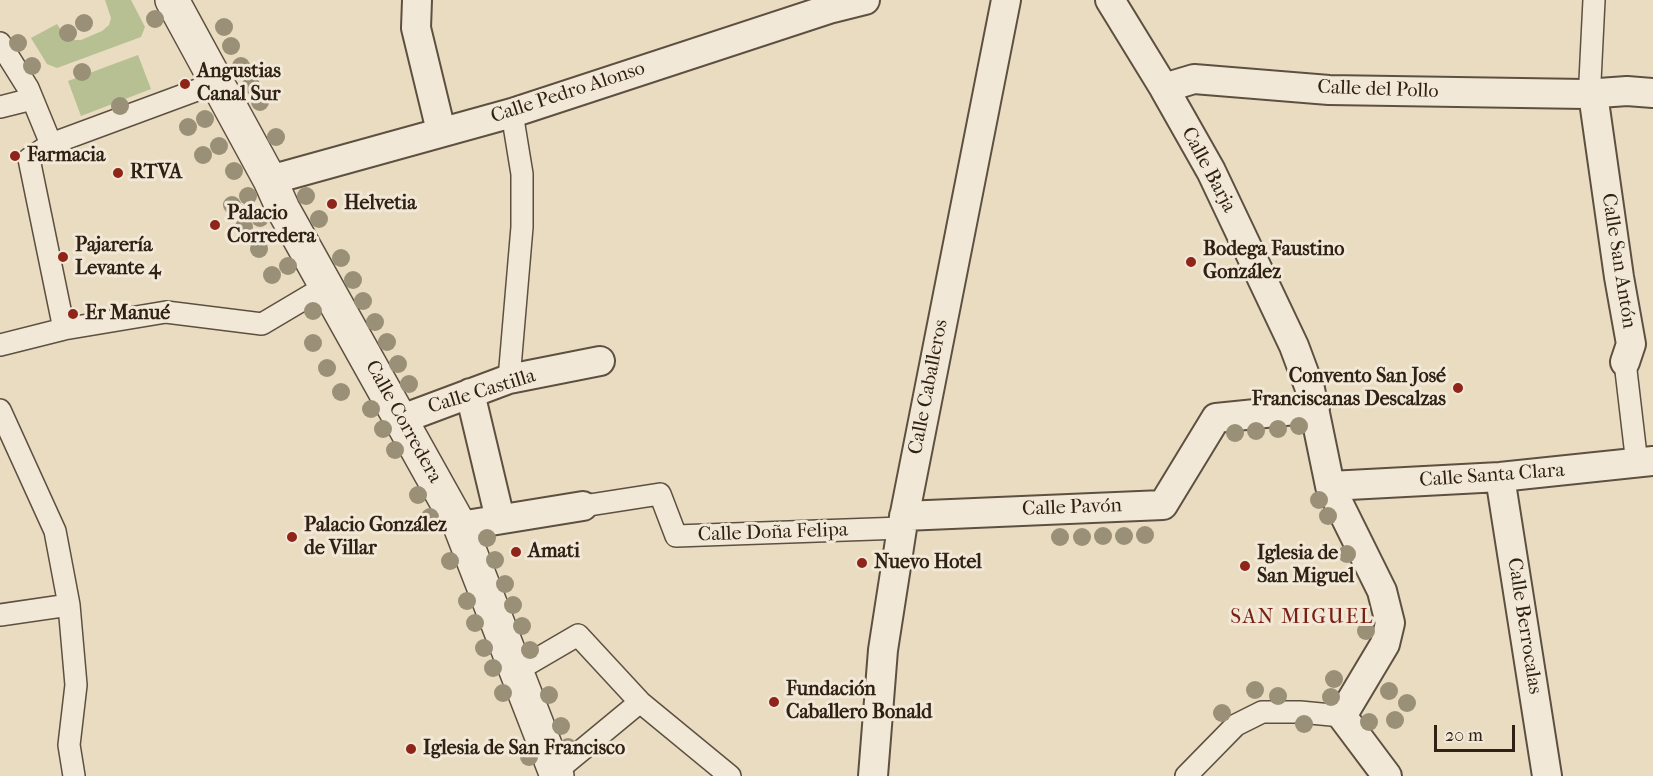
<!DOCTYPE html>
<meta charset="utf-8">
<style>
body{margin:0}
#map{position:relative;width:1653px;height:776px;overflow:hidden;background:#e9dcc1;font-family:"IM FELL French Canon",serif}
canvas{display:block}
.scale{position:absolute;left:1434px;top:725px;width:81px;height:27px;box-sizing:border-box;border:3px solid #302115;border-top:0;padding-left:8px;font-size:18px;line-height:21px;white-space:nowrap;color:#302115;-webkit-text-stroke:4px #f1e8d7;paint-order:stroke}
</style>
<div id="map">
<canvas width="1653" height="776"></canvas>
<div class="scale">20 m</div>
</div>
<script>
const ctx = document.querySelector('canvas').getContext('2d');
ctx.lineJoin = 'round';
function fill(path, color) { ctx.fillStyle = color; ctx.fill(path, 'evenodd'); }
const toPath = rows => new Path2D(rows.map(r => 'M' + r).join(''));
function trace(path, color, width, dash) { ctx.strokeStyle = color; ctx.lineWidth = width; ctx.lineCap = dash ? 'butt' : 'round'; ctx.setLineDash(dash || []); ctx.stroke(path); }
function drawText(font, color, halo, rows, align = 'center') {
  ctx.font = font + ' "IM FELL French Canon",serif'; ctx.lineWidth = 6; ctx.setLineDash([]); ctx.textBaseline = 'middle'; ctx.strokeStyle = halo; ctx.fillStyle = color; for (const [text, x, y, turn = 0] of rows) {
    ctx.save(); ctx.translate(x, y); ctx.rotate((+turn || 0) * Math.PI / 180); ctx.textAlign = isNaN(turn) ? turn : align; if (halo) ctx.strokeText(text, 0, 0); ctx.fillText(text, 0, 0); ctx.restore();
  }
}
const green = toPath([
 [105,0,131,0,145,27,141,37,57,68,47,64,31,38,57,24,66,37,72,40,81,40,102,31,109,25,111,18],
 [138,55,151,89,81,116,68,81]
]);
const pedestrian = toPath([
 [0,43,28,88,51,144,216,83],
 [1593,94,1590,81,1594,0],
 [0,107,32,99],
 [51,144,29,159,64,329],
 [0,345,64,329,166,312,262,324,321,289],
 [1625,362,1637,464],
 [509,379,522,227,522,174,512,113],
 [0,410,55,531,69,605,76,685,69,745,74,776],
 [583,506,660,494,676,536,902,528],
 [0,615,69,605],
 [530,663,578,635,640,702],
 [565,764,640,702,730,776],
 [1186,776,1236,725,1262,712,1300,712,1342,716]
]);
const minor = toPath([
 [417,0,416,28,441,131],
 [1110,0,1164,88,1211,171,1294,346,1310,389,1330,486,1382,591,1390,623,1385,644,1342,716,1387,776],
 [1164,88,1194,79,1329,90,1585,94,1627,91,1653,93],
 [1593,94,1619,277,1631,344,1625,362],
 [270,180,512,113,829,9,865,0],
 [470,393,500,519],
 [402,419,509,379,600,361],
 [1500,477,1547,776],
 [1330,486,1500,477,1653,461],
 [904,516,1163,505,1216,418,1315,408],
 [460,526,583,506],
 [873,776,883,650,902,528,1006,0]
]);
const tertiary = toPath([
 [172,0,270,180,283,209,460,526,557,776]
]);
const trees = [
 [155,19],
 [84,23],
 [224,27],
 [68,33],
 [18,43],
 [231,46],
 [32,66],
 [241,66],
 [82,72],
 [251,85],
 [260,102],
 [120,106],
 [205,119],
 [188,127],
 [276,137],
 [219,146],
 [203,155],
 [234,171],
 [248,196],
 [306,196],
 [232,205],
 [260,218],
 [319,219],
 [244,227],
 [259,249],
 [341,258],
 [288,266],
 [272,275],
 [353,280],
 [363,301],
 [313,311],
 [375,322],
 [387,342],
 [313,343],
 [398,364],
 [327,368],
 [409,384],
 [341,392],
 [371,409],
 [1299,426],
 [383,429],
 [1278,429],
 [1256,431],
 [1235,433],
 [395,450],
 [418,495],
 [1319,500],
 [1328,516],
 [430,517],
 [1145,535],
 [1103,536],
 [1124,536],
 [1060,537],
 [1082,537],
 [487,538],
 [1347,554],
 [495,560],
 [450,561],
 [505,584],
 [467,601],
 [513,605],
 [475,623],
 [522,626],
 [1366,631],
 [484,648],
 [530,650],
 [493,668],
 [1334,679],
 [1255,690],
 [1389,691],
 [503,693],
 [549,695],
 [1278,696],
 [1331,697],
 [1407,703],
 [1222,713],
 [1395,720],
 [1369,722],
 [1304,724],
 [561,726],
 [568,747],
 [529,757]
];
const markers = [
 [185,84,6,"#8f2418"],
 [15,156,6,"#8f2418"],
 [118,173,6,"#8f2418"],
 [332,204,6,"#8f2418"],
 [215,225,6,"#8f2418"],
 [63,257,6,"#8f2418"],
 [1191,262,6,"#8f2418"],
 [73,314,6,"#8f2418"],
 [1458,388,6,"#8f2418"],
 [292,537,6,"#8f2418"],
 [516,552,6,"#8f2418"],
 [862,563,6,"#8f2418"],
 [1245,566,6,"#8f2418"],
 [774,702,6,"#8f2418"],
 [411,749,6,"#8f2418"]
];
const poiNames = [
 ["Angustias",197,72],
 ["Canal Sur",197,95],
 ["Farmacia",27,156],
 ["RTVA",130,173],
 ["Helvetia",344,204],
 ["Palacio",227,214],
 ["Corredera",227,237],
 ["Pajarería",75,246],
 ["Levante 4",75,269],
 ["Bodega Faustino",1203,250],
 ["González",1203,273],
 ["Er Manué",85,314],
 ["Convento San José",1446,377,"right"],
 ["Franciscanas Descalzas",1446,400,"right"],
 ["Palacio González",304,526],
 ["de Villar",304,549],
 ["Amati",528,552],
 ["Iglesia de",1257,554],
 ["San Miguel",1257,577],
 ["Nuevo Hotel",874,563],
 ["Fundación",786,690],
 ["Caballero Bonald",786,713],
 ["Iglesia de San Francisco",423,749]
];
const streetNames = [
 ["Calle del Pollo",1378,90,2],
 ["Calle Pedro Alonso",568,93,-18],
 ["Calle Barja",1208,170,62],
 ["Calle San Antón",1618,261,81],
 ["Calle Caballeros",929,387,-79],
 ["Calle Castilla",482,392,-17],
 ["Calle Corredera",403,422,61],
 ["Calle Santa Clara",1492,476,-4],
 ["Calle Pavón",1072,508,-2],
 ["Calle Doña Felipa",773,533,-2],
 ["Calle Berrocalas",1524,626,81]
];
const neighbourhoodNames = [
 ["SAN MIGUEL",1302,618]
];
fill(green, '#b6c093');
trace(pedestrian, '#5e5040', 24);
trace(minor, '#5e5040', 32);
trace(tertiary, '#5e5040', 36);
trace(pedestrian, '#f1e8d7', 21);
trace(minor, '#f1e8d7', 28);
trace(tertiary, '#f1e8d7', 33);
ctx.fillStyle = '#999077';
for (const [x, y] of trees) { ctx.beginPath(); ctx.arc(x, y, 9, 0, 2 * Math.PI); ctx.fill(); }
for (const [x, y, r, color] of markers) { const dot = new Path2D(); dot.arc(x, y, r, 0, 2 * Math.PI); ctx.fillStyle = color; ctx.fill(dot); trace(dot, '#f1e8d7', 2); }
drawText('bold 20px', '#302115', '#f1e8d7', poiNames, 'left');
drawText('20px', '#302115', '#f1e8d7', streetNames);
ctx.letterSpacing = '1.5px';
drawText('21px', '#7a1f14', '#f1e8d7', neighbourhoodNames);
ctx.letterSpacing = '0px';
</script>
